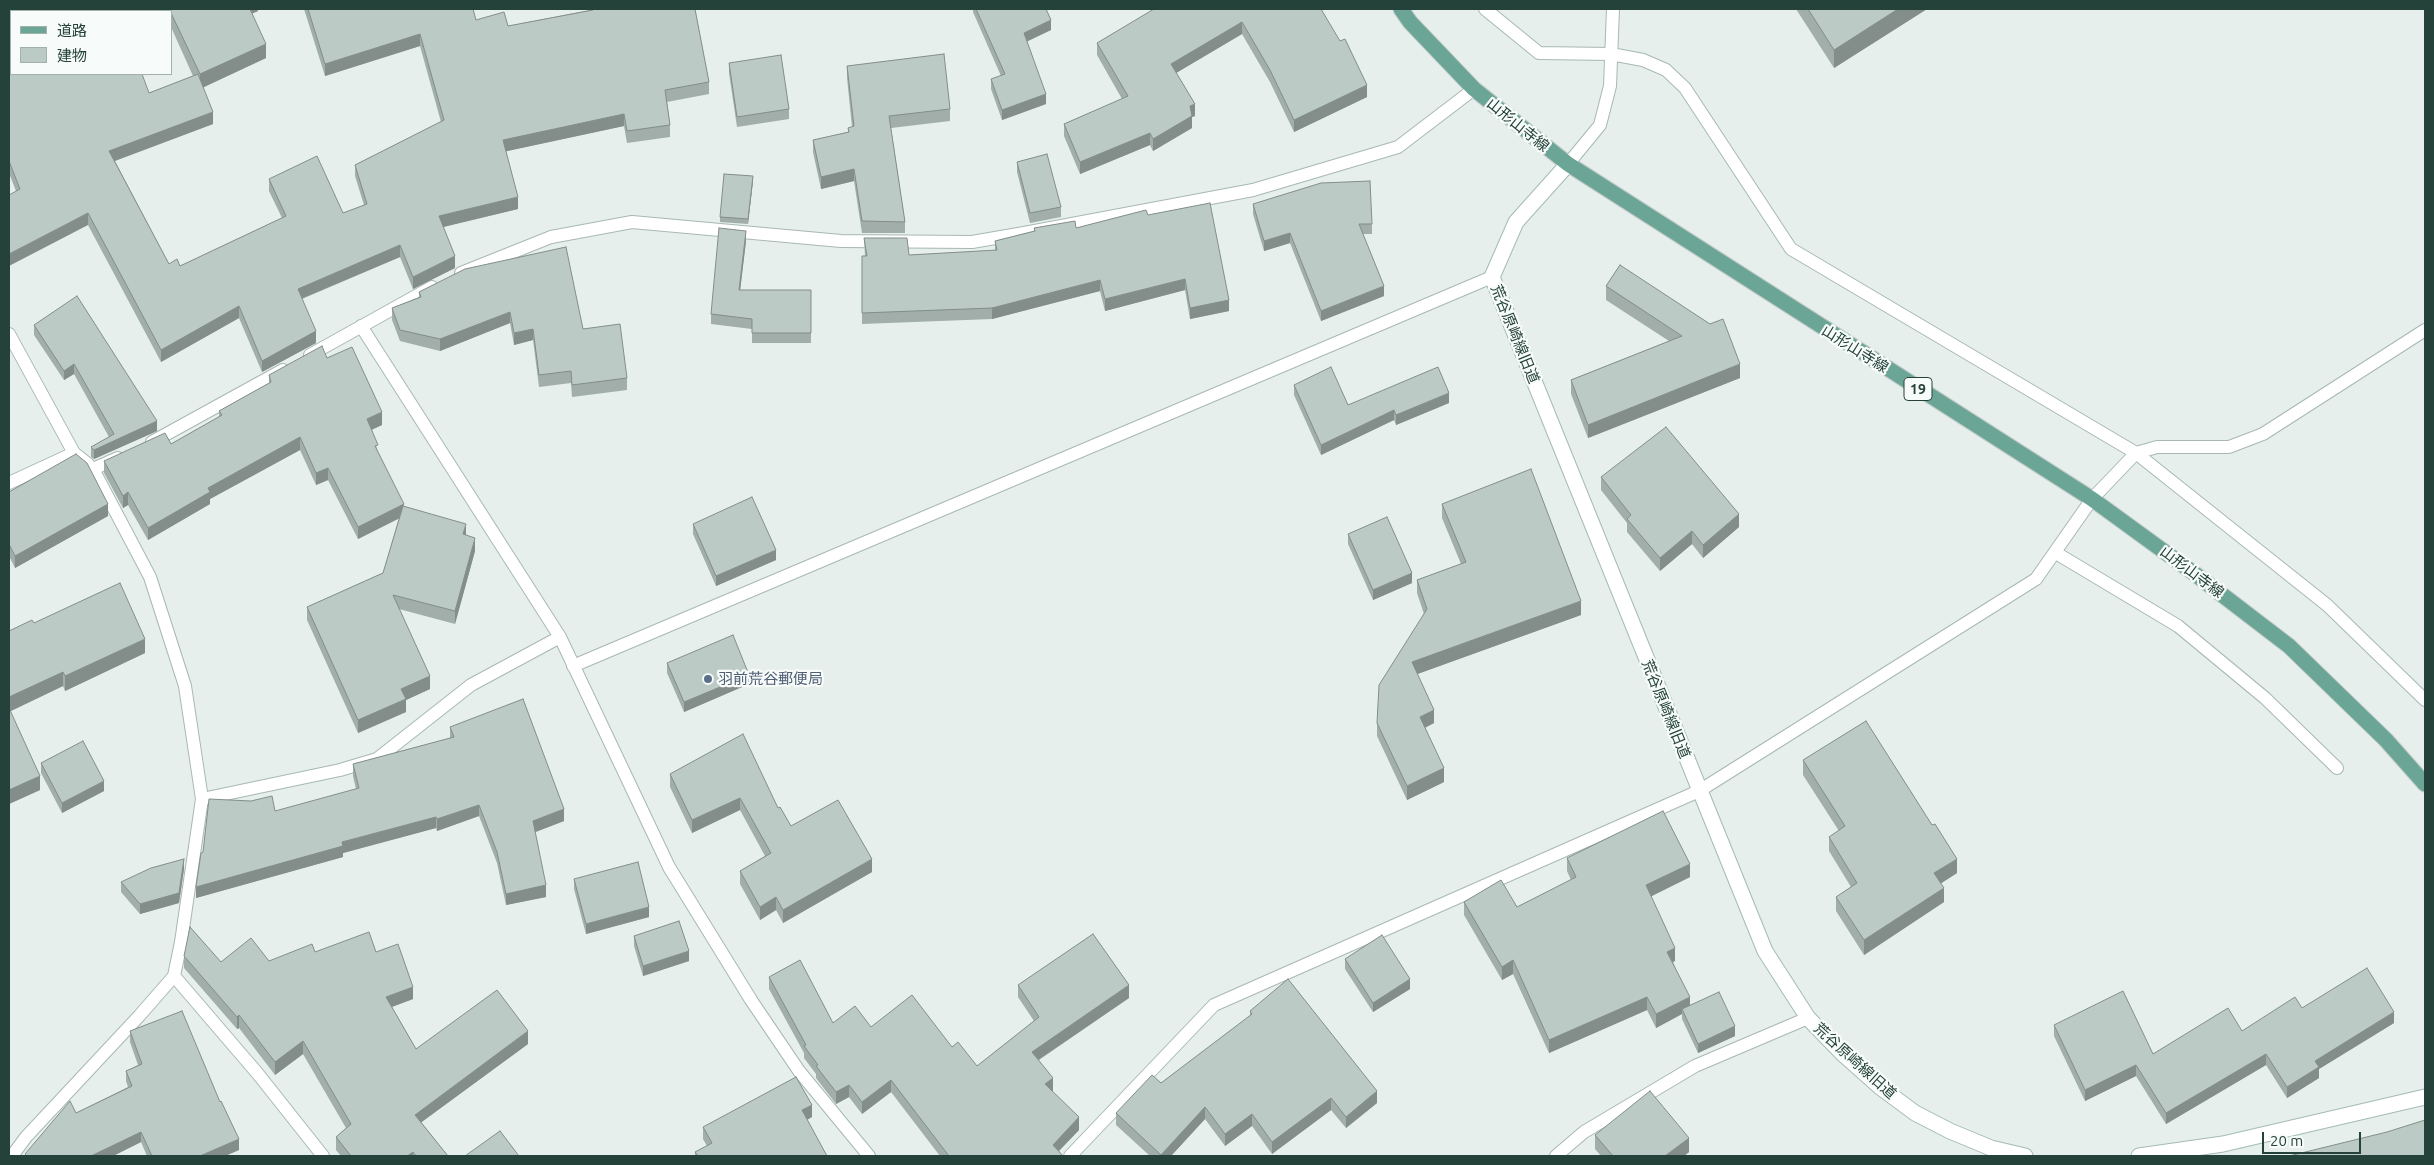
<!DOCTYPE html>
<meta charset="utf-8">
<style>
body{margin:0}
#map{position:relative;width:2434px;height:1165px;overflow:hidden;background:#e6efeb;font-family:Ubuntu,"Noto Sans JP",sans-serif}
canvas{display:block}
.frame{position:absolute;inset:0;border:10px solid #24423a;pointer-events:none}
.legend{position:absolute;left:10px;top:10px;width:162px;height:65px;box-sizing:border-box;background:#f7fbf9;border:1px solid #a3b1ad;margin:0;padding:6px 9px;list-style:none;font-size:15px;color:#24423a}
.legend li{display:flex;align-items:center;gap:10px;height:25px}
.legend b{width:25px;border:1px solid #a3b1ad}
.scale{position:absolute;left:2262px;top:1132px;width:99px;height:22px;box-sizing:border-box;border:2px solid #24423a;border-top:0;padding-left:6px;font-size:15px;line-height:18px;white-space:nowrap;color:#24423a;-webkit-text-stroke:4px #f7fbf9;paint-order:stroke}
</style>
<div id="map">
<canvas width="2434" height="1165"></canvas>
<div class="frame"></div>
<ul class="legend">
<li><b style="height:6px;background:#6aa596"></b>道路</li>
<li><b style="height:14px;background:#bbcac4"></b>建物</li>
</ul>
<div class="scale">20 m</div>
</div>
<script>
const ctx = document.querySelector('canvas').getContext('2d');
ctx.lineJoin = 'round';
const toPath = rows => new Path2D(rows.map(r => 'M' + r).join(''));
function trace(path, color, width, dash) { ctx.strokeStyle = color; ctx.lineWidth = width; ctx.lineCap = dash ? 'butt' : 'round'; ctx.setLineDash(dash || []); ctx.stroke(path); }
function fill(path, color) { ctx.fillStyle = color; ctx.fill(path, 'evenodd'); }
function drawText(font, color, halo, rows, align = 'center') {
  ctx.font = font + ' Ubuntu,"Noto Sans JP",sans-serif'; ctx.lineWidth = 4.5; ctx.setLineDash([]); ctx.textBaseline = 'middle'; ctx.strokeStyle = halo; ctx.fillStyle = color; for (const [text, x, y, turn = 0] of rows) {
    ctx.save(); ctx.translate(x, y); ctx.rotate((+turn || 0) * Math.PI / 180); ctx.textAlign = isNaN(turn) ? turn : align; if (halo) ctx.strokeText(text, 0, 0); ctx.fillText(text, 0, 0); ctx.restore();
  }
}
const lane = toPath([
 [1485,9,1539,53,1611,54,1643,60,1666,70,1685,88,1791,249,2136,453,2327,605,2425,700],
 [1568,164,1600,125,1610,86,1613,9],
 [461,273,551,237,632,222,841,241,972,242,1024,233,1253,190,1398,147,1474,89],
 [361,326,560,637,669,867,751,1000,799,1071,869,1156],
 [9,334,74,453,88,464],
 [310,355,432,287],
 [152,442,283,370],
 [9,483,74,453],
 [2056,553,2178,626,2265,698,2337,768],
 [573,666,1492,277],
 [202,799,340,770,377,759,471,685,560,637],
 [174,976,258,1074,323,1156],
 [12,1156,26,1137,140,1015,174,976,181,942,202,799,185,686,150,577,93,469,118,458],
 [1070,1156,1214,1005,1699,791,2036,579,2092,499,2136,453,2157,447,2229,447,2263,434,2425,330],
 [1556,1156,1584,1132,1695,1066,1808,1018]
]);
const secondary = toPath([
 [1568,164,1516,222,1492,277,1765,951,1808,1018,1844,1055,1880,1087,1915,1113,1950,1131,1991,1148,2025,1156],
 [2139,1156,2223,1144,2425,1097]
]);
const primary = toPath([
 [1401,9,1410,22,1474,89,1568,164,2092,499,2195,574,2289,646,2386,740,2425,784],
 [15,11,21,9]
]);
const wall = toPath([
 [163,9,258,9,258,11,252,13,266,58,203,87,213,124,115,161,169,264,180,266,282,218,269,191,269,179,343,213,364,205,355,176,355,165,441,122,420,46,325,76,304,9,473,9,476,20,508,26,590,10,590,9,695,9,709,82,709,94,667,102,670,125,670,137,627,143,624,126,506,151,518,209,443,227,455,268,413,289,400,257,302,299,316,343,262,372,239,318,161,362,88,225,16,191,9,173,9,49,11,74,149,93,193,76,171,27,171,11,164,11],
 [973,9,1046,9,1051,30,1027,41,1046,104,1002,120,991,89,991,79,1001,76,973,12],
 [1321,9,1367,97,1294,132,1270,82,1242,34,1176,73,1195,116,1192,117,1192,128,1153,151,1150,145,1080,174,1064,136,1064,124,1122,99,1097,55,1097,43],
 [1796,9,1927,9,1834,68],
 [729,63,789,109,789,119,737,127,729,73],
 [847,66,950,109,950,121,891,128,905,222,905,233,862,233,854,181,821,189,813,152,813,140,848,132,848,128,852,127,847,78],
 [1017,162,1061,207,1061,217,1030,223,1017,172],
 [753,181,748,224,720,222,720,217],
 [1253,204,1372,224,1372,234,1363,234,1384,296,1321,321,1290,243,1264,251,1253,214],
 [1148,215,1229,311,1190,319,1185,290,1105,311,1100,291,992,319,862,324,862,256,865,256,864,238,909,255,995,251,995,241,1034,231,1034,228,1076,228],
 [746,241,740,290,811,290,811,343,752,343,752,329,711,324,711,314],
 [1620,265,1740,378,1588,438,1571,394,1571,380,1669,341,1606,300,1606,286],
 [419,292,583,329,627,378,627,390,572,397,571,383,539,387,533,340,514,345,510,323,440,351,400,341,392,320,392,308,419,297],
 [34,325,157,431,94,459,91,457,91,447,109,437,74,374,64,380,34,335],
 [327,358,382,425,371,430,378,452,404,506,466,535,475,551,455,624,399,609,430,689,406,700,406,712,358,733,307,620,307,607,383,573,399,518,358,539,328,480,316,485,300,450,210,499,210,504,148,540,128,505,123,508,104,473,104,461,171,444,219,417,219,411,269,383,269,375],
 [1294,385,1348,405,1449,403,1396,425,1394,420,1321,455,1294,395],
 [1601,477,1739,527,1703,558,1692,544,1660,571,1627,532,1627,523,1601,490],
 [9,492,108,516,15,568,10,558],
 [1442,504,1581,615,1417,674,1434,723,1425,728,1444,782,1407,800,1377,736,1377,723,1424,614,1417,593,1417,580,1461,564,1442,518],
 [693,524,776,560,716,586,693,534],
 [1348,534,1412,583,1373,600,1348,544],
 [34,623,145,653,65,691,63,686,10,711,40,790,9,804,9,631],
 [667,663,749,684,684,712,667,673],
 [450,727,564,821,535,832,546,897,506,905,497,863,479,816,437,831,436,828,343,853,343,857,196,898,203,852,356,789,353,776,353,764,450,738],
 [1803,760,1957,873,1941,883,1944,902,1864,955,1836,911,1836,897,1851,887,1829,851,1829,837,1839,831,1803,775],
 [41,763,104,791,62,813,41,773],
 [670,774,778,808,791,826,872,872,783,923,776,910,760,920,740,884,740,871,765,856,740,810,692,833,670,787],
 [1567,858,1690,877,1651,896,1675,961,1673,962,1690,1006,1735,1036,1698,1053,1682,1019,1682,1014,1656,1028,1647,1010,1549,1053,1513,974,1502,980,1464,915,1464,902,1517,907,1571,880,1567,871],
 [184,869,179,903,140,914,121,892,121,882],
 [574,879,649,917,586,934,574,889],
 [634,936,689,961,643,976,634,946],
 [315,952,376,952,413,999,392,1007,416,1049,528,1044,421,1122,448,1156,341,1156,336,1150,336,1137,346,1128,303,1054,275,1075,239,1028,237,1029,184,968,184,956,221,962,269,961],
 [1345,959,1410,989,1373,1012,1345,969],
 [769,977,833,1023,871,1027,952,1047,977,1066,1034,1021,1018,997,1018,985,1129,998,1039,1060,1053,1091,1052,1091,1079,1130,1059,1151,1063,1156,940,1156,891,1092,862,1114,849,1097,836,1104,816,1078,816,1074,804,1058,804,1053,769,989],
 [2302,1008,2394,1023,2319,1069,2319,1078,2287,1098,2266,1065,2166,1124,2136,1076,2085,1101,2054,1036,2054,1025,2153,1054,2242,1031],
 [1250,1011,1377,1103,1346,1128,1331,1110,1272,1154,1252,1126,1225,1146,1205,1119,1171,1156,1150,1156,1116,1125,1116,1113,1161,1083,1250,1016],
 [130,1031,239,1150,225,1156,147,1156,141,1142,113,1156,25,1156,25,1154,76,1113,128,1087,126,1081,126,1071,138,1065,130,1042],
 [812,1117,807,1120,827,1156,695,1156,695,1152,707,1146,703,1139,703,1127],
 [1595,1135,1689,1152,1684,1156,1601,1156,1595,1149]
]);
const shadedWall = toPath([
 [247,9,258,9,258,11,247,16],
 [1898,9,1927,9,1834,68,1834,50],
 [1051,20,1051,30,1024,43,1024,33],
 [1242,22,1242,34,1171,76,1171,64],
 [420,34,420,46,325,76,325,64],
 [266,44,266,58,200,89,200,74],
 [1367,85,1367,97,1294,132,1294,120],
 [1046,94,1046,104,1002,120,1002,110],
 [1195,104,1195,116,1192,117,1192,128,1153,151,1153,139,1190,106],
 [213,112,213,124,109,163,109,151],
 [624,114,624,126,503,152,503,140],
 [1150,133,1150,145,1080,174,1080,162],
 [854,169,854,181,821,189,821,177],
 [753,176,753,181,748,224,748,219],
 [518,197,518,209,439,228,439,216],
 [88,213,88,225,9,266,9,254],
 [746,231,746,241,739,300,739,290],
 [1290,233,1290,243,1264,251,1264,241],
 [400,245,400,257,298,300,298,289],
 [455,256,455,268,413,289,413,277],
 [1185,279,1185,290,1105,311,1105,299],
 [1100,280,1100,291,992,319,992,308],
 [1384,286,1384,296,1321,321,1321,311],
 [1229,300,1229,311,1190,319,1190,308],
 [239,306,239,318,161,362,161,350],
 [510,312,510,323,440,351,440,339],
 [533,329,533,340,514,345,514,333],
 [316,331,316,343,262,372,262,361],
 [74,364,74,374,64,380,64,371],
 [1740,364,1740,378,1588,438,1588,425],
 [1449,393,1449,403,1396,425,1396,415],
 [1394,410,1394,420,1321,455,1321,445],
 [382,412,382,425,367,432,367,419],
 [157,421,157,431,94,459,94,450],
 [300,437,300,450,210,499,210,504,148,540,148,528,208,488],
 [328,468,328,480,316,485,316,473],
 [128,492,128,505,123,508,123,496],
 [108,504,108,516,15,568,15,556],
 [404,504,404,516,358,539,358,527],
 [1739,514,1739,527,1703,558,1703,545],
 [466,524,466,537,463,534],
 [1692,531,1692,544,1660,571,1660,558],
 [475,538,475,551,455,624,455,611],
 [10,546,10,558,9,559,9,547],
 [776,550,776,560,716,586,716,576],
 [1412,573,1412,583,1373,600,1373,590],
 [1581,601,1581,615,1412,676,1412,662],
 [145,639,145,653,65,691,65,676],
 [63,672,63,686,9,712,9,697],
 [749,675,749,684,684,712,684,702],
 [430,676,430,689,406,700,406,712,358,733,358,720,401,689],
 [1434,710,1434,723,1420,730,1420,717],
 [1444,768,1444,782,1407,800,1407,786],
 [40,776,40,790,9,804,9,790],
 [104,781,104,791,62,813,62,803],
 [740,798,740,810,692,833,692,820],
 [479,805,479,816,437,831,437,819],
 [564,809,564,821,533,833,533,821],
 [436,817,436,828,343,853,343,857,196,898,196,887,342,842],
 [184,859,184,869,179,903,140,914,140,904],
 [872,859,872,872,783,923,783,910],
 [1957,859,1957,873,1934,888,1934,873],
 [1690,864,1690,877,1646,899,1646,885],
 [546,885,546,897,506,905,506,894],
 [1944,888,1944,902,1864,955,1864,940],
 [776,897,776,910,760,920,760,907],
 [649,907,649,917,586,934,586,924],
 [1675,948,1675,961,1667,965,1667,952],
 [689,951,689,961,643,976,643,966],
 [1513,960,1513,974,1502,980,1502,967],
 [1410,979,1410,989,1373,1012,1373,1003],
 [1129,985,1129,998,1032,1064,1032,1052],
 [413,987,413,999,386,1009,386,997],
 [1647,997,1647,1010,1549,1053,1549,1040],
 [1690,997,1690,1010,1682,1009,1682,1014,1656,1028,1656,1014],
 [2394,1012,2394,1023,2319,1069,2319,1078,2287,1098,2287,1087,2315,1061],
 [239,1015,239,1028,237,1029,237,1017],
 [1735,1026,1735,1036,1698,1053,1698,1044],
 [528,1031,528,1044,415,1127,415,1115],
 [303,1041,303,1054,275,1075,275,1062],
 [2266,1054,2266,1065,2166,1124,2166,1113],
 [2136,1065,2136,1076,2085,1101,2085,1090],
 [1053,1078,1053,1091,1045,1097,1045,1084],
 [891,1080,891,1092,862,1114,862,1102],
 [849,1085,849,1097,836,1104,836,1092],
 [1377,1091,1377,1103,1346,1128,1346,1117],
 [1331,1098,1331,1110,1272,1154,1272,1142],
 [812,1105,812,1117,802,1122,802,1110],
 [1205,1107,1205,1119,1171,1156,1161,1156,1161,1155],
 [1252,1114,1252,1126,1225,1146,1225,1134],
 [1079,1117,1079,1130,1054,1156,1053,1145],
 [141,1132,141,1142,113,1156,91,1156],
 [1689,1138,1689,1152,1684,1156,1665,1156],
 [239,1139,239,1150,225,1156,200,1156],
 [413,1152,413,1156,407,1156]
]);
const building = toPath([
 [169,9,250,9,266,44,200,74,171,13,171,11,169,9],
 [308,9,473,9,476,20,504,12,508,26,593,10,592,9,695,9,709,82,665,90,670,125,627,131,624,114,503,140,518,197,439,216,455,256,413,277,400,245,298,289,316,331,262,361,239,306,161,350,88,213,9,254,9,195,20,189,9,161,9,49,11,48,11,74,142,74,149,93,198,74,213,112,109,151,169,264,177,259,180,266,286,216,269,179,317,156,343,213,367,204,355,165,444,120,420,34,325,64,308,9],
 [976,9,1046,9,1051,20,1024,33,1046,94,1002,110,991,79,1005,74,976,9],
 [1154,9,1321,9,1340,41,1345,39,1367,85,1294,120,1270,70,1242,22,1171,64,1195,104,1190,106,1192,116,1153,139,1150,133,1080,162,1064,124,1128,96,1097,43,1154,9],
 [1808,9,1898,9,1834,50,1808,9],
 [944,54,950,109,889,116,905,222,862,221,854,169,821,177,813,140,849,132,848,128,854,126,847,66,944,54],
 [781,55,789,109,737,117,729,63,781,55],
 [1047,154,1061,207,1030,213,1017,162,1047,154],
 [724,174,753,176,748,219,720,217,724,174],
 [1370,181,1372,224,1359,224,1384,286,1321,311,1290,233,1264,241,1253,204,1321,183,1370,181],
 [1210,203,1229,300,1190,308,1185,279,1105,299,1100,280,992,308,862,313,862,256,867,256,864,238,907,238,909,255,997,250,995,241,1035,231,1034,228,1075,221,1076,228,1146,210,1148,215,1210,203],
 [719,228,746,231,739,290,811,290,811,333,752,333,752,319,711,314,719,228],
 [566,247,583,329,620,324,627,378,572,385,571,371,539,375,533,329,514,333,510,312,440,339,400,330,392,308,421,297,419,292,465,269,566,247],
 [1620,265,1710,324,1723,319,1740,364,1588,425,1571,380,1682,336,1606,286,1620,265],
 [77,296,157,421,94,450,91,447,114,434,74,364,64,371,34,325,77,296],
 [322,346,327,358,352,347,382,412,367,419,378,445,375,446,404,504,358,527,328,468,316,473,300,437,208,488,210,492,148,528,128,492,123,496,104,461,165,433,171,444,222,415,219,411,271,382,269,375,322,346],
 [1331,367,1348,405,1438,367,1449,393,1396,415,1394,410,1321,445,1294,385,1331,367],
 [1666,427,1739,514,1703,545,1692,531,1660,558,1627,519,1631,515,1601,477,1666,427],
 [76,454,87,463,108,504,15,556,10,546,9,547,9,492,76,454],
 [1531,469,1581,601,1412,662,1434,710,1420,717,1444,768,1407,786,1377,723,1379,685,1427,609,1417,580,1466,562,1442,504,1531,469],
 [752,497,776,550,716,576,693,524,752,497],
 [403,506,466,524,463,534,475,538,455,611,393,595,430,676,401,689,406,699,358,720,307,607,383,573,403,506],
 [1387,517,1412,573,1373,590,1348,534,1387,517],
 [120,583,145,639,65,676,63,672,9,697,9,631,32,620,34,623,120,583],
 [733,635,749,675,684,702,667,663,733,635],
 [523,699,564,809,533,821,546,885,506,894,497,852,479,805,437,819,436,817,342,842,343,846,196,887,201,853,203,852,209,799,251,801,272,796,275,811,359,788,353,764,454,737,450,727,523,699],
 [9,708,40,776,9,790,9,708],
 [1866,721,1932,825,1935,824,1957,859,1934,873,1944,888,1864,940,1836,897,1857,883,1829,837,1845,826,1803,760,1866,721],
 [743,734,778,808,780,807,791,826,838,800,872,859,783,910,776,897,760,907,740,871,771,853,740,798,692,820,670,774,743,734],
 [83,741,104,781,62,803,41,763,83,741],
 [1663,811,1690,864,1646,885,1675,948,1667,952,1690,997,1656,1014,1647,997,1549,1040,1513,960,1502,967,1464,902,1501,880,1517,907,1576,877,1567,858,1663,811],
 [184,859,179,893,140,904,121,882,151,868,184,859],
 [638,862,649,907,586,924,574,879,638,862],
 [679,921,689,951,643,966,634,936,679,921],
 [190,927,221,962,251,938,269,961,312,944,315,952,369,932,376,952,398,944,413,987,386,997,416,1049,497,990,528,1031,415,1115,448,1156,416,1156,413,1152,407,1156,351,1156,336,1137,351,1124,303,1041,275,1062,239,1015,237,1017,184,956,190,927],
 [1093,934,1129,985,1032,1052,1053,1078,1045,1084,1079,1117,1053,1145,1063,1156,949,1156,891,1080,862,1102,849,1085,836,1092,816,1066,818,1065,804,1046,806,1045,769,977,800,960,833,1023,855,1006,871,1027,912,995,952,1047,958,1042,977,1066,1039,1017,1018,985,1093,934],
 [1382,935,1410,979,1373,1003,1345,959,1382,935],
 [2367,968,2394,1012,2315,1061,2319,1067,2287,1087,2266,1054,2166,1113,2136,1065,2085,1090,2054,1025,2123,991,2153,1054,2228,1008,2242,1031,2295,997,2302,1008,2367,968],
 [1288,979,1377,1091,1346,1117,1331,1098,1272,1142,1252,1114,1225,1134,1205,1107,1161,1155,1116,1113,1152,1075,1161,1083,1252,1014,1250,1011,1288,979],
 [1719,992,1735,1026,1698,1044,1682,1009,1719,992],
 [182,1011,220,1102,221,1101,239,1139,200,1156,152,1156,141,1132,91,1156,27,1156,25,1154,70,1101,76,1113,132,1086,126,1071,142,1064,130,1031,182,1011],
 [796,1077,812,1105,802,1110,827,1156,698,1156,695,1152,712,1143,703,1127,796,1077],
 [1650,1091,1689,1138,1665,1156,1613,1156,1595,1135,1650,1091],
 [2425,1120,2425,1156,2289,1156,2387,1132,2425,1120],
 [500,1131,519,1156,465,1156,500,1131]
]);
const markers = [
 [708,679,5,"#5c6f8a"]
];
const shields = [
 [1918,389,28]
];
const shieldNames = [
 ["19",1918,389]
];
const streetNames = [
 ["山形山寺線",1518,125,39],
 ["荒谷原崎線旧道",1515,334,68],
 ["山形山寺線",1855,349,32],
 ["山形山寺線",2192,572,37],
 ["荒谷原崎線旧道",1666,709,68],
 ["荒谷原崎線旧道",1855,1061,42]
];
const serviceNames = [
 ["羽前荒谷郵便局",718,679]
];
trace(lane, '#a8b8b2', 14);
trace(secondary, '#a4bbb3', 17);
trace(primary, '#c2cac8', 17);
trace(lane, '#fff', 12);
trace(secondary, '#fff', 15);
trace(primary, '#6aa596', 15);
fill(wall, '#a1aea9');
fill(shadedWall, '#838d89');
fill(building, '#bbcac4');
trace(building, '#838d89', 1);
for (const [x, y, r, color] of markers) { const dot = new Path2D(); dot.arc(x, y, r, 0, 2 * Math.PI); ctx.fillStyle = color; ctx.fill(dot); trace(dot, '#f7fbf9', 2); }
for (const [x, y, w] of shields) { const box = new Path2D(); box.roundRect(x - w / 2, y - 11.5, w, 23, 4); ctx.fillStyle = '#f7fbf9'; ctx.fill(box); trace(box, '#24423a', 1); }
drawText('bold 14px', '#24423a', null, shieldNames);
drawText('15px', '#24423a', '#f7fbf9', streetNames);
drawText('15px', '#4e5e75', '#f7fbf9', serviceNames, 'left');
</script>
